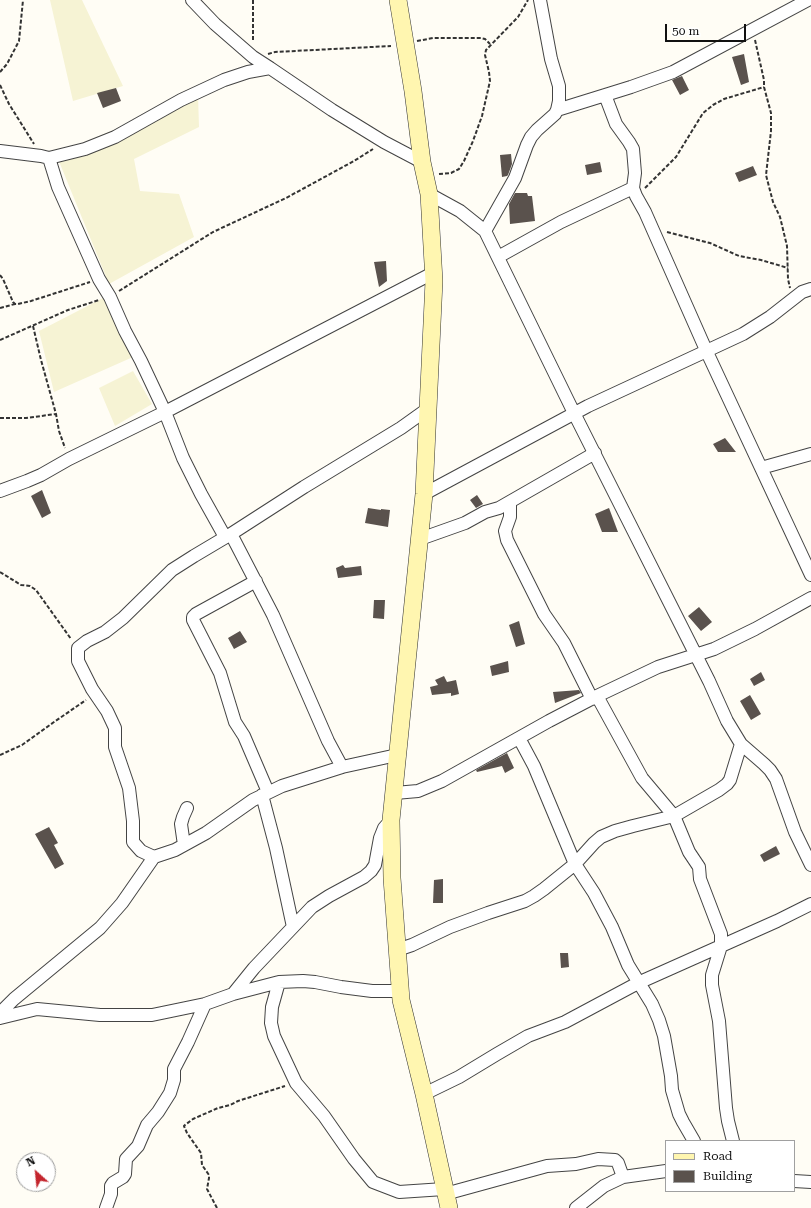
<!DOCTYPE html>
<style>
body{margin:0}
#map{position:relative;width:811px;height:1208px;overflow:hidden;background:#fffdf5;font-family:"Roboto Serif",serif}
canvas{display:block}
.legend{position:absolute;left:665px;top:1140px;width:130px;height:52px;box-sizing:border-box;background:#fff;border:1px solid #a0a0a0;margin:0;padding:5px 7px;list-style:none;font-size:12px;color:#111}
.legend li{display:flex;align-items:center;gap:8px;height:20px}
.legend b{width:20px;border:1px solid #a0a0a0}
.north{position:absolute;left:16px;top:1152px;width:40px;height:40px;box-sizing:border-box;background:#fff;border:1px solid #a0a0a0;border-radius:50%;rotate:333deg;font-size:11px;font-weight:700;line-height:16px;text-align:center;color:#111}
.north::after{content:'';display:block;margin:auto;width:14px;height:18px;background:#c4262e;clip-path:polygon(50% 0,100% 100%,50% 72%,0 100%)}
.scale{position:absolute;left:665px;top:24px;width:81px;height:18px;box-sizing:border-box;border:2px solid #111;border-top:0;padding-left:5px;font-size:12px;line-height:14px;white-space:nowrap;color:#111;-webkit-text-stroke:3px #fff;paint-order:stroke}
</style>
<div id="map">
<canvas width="811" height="1208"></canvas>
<ul class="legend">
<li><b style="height:5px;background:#fff6b0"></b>Road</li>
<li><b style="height:11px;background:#5a524d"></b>Building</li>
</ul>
<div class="north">N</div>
<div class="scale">50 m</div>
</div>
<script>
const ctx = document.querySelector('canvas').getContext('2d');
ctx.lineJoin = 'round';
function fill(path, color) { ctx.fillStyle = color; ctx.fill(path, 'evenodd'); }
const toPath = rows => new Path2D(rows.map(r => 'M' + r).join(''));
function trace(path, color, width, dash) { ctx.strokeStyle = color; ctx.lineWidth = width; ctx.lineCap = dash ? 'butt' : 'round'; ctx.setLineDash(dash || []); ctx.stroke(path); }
const farmland = toPath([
 [50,0,82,0,123,86,73,101],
 [198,95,199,127,134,159,140,191,179,194,194,237,109,284,56,154],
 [103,298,133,357,54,392,39,331],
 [133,371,152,404,115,426,99,388]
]);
const building = toPath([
 [744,54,749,82,741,85,732,57],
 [682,76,689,90,680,95,672,80],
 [116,88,121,101,103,108,97,93],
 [511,154,512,164,508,175,507,176,502,177,500,155],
 [600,162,602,172,587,175,585,165],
 [753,166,757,175,739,182,735,173],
 [515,193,527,193,528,196,532,196,535,221,510,224,509,204],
 [386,261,387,281,379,287,374,262],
 [725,438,736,452,718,452,713,444],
 [42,490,51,513,42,518,31,496],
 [477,495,483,504,476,508,470,500],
 [368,508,381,510,381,509,390,510,388,527,365,523],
 [609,508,618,532,602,532,595,514],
 [343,565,345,568,361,566,362,575,338,578,336,568],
 [374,600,385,600,384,619,373,618],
 [699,607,712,622,701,631,688,616],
 [519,621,525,644,516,647,509,625],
 [240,631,247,642,234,649,228,638],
 [508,661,509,672,492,676,490,666],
 [761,672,765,680,754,686,750,679],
 [444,676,447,682,456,680,459,694,451,696,451,693,432,695,430,687,438,685,435,680],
 [579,690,581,693,555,703,553,692],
 [750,695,761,714,751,720,740,701],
 [507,753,514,768,505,773,502,766,477,772,476,770],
 [49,827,58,843,54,845,64,864,55,869,35,834],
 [776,846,780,854,764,862,760,855],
 [443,879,443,903,433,903,434,880],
 [560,953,568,953,569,967,561,968]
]);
const path = toPath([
 [253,0,253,42],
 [755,40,764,80,764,87,771,113,771,131,766,175,773,202,780,217,787,246,788,279,790,288],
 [417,41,433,38,481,38,485,39,490,44],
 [268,54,275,52,391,46],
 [0,72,7,64,19,41,23,0],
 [0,85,9,104,34,144],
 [439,174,451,173,459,169,464,161,473,141,482,116,490,81,489,72,485,55,486,50,518,17,528,0],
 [645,188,676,157,703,113,713,105,724,99,764,87],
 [667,232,710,243,739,256,761,260,788,268],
 [0,275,3,279,13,302,15,304,18,304,31,301,90,282],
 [119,291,213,232,286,198,354,161,373,149],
 [0,308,15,304],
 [33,326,41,360,56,414,59,431,65,448],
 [0,340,68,310,99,300],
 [0,418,26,418,56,414],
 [0,572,21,585,30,586,36,590,71,639],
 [0,755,22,745,54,722,86,700],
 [217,1208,207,1189,209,1178,209,1175,202,1165,201,1153,187,1133,184,1126,185,1125,193,1119,218,1108,230,1105,238,1101,285,1086]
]);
const street = toPath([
 [192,0,215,24,253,57,270,68],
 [605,95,616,124,629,142,633,149,635,173,633,188,636,196,645,212,706,350,811,575],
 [557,110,631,87,673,72,808,0],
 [0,151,41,156,49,158,85,149,115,137,181,100,224,80,248,72,270,68,332,110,384,142,422,162],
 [49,158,58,187,99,279,110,297,125,331,141,361,165,412,183,458,201,494,225,537],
 [429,194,460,211,485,231,574,413,709,681,727,721,741,744,764,764,770,770,776,779,795,832,811,865],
 [485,231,515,178,527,145,531,137,537,130,555,114,557,110,559,101,559,86,551,59,540,0],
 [498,257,561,222,633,188],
 [761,468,811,454],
 [0,491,27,481,41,475,69,459,165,412,433,273],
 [424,494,588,406,743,334,770,317,802,292,811,289],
 [510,502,510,517,505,531,507,540,544,614,564,643,592,699],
 [231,534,273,615,328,741,342,767],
 [420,539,465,523,485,512,499,508,595,453],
 [256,581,196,614,193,617,193,620,220,673,235,722,244,736,268,792],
 [519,738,534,766,575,864,594,893,612,927,628,965,652,1004,659,1020,664,1036,671,1076,672,1090,679,1114,683,1122,694,1141],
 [397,755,342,767,282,786,253,800,206,833,175,850,154,857,141,851,133,842,133,821,129,788,115,747,115,728,107,711,92,689,78,661,78,648,87,641,105,632,123,618,172,570,194,556,231,534,304,487,401,428,429,408],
 [395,793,418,791,442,781,549,721,597,696,658,667,714,649,755,629,811,598],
 [262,795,276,848,293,927],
 [184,845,181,824,183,817,187,808],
 [397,950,412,945,450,927,488,913,525,901,534,896,544,889,575,864,594,843,601,837,615,831,633,826,674,816,642,778,597,696],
 [279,982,272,1007,271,1023,274,1036,296,1083,324,1116,354,1159,373,1182,399,1192,444,1189],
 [233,994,254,968,312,907,329,896,364,877,371,871,375,865,380,838,384,828,391,820],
 [0,1013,14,999,100,928,122,903,154,857],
 [0,1018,37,1009,100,1015,152,1015,205,1004,233,994,279,982,303,981,315,982,341,987,372,991,400,991],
 [424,1094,459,1077,497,1054,528,1036,565,1022,638,983,777,921,811,904],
 [733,1141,728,1121,726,1108,719,1021,712,985,712,975,721,946,721,934,700,879,699,867,689,852,674,816,719,790,727,784,730,780,741,744],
 [794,1181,811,1182],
 [445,1194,547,1166,576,1164,598,1159,615,1160,618,1163,623,1177],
 [106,1208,111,1194,111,1186,113,1183,123,1177,125,1174,126,1159,138,1146,147,1125,158,1112,170,1093,174,1080,174,1069,188,1042,205,1004],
 [576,1208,604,1186,623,1177,666,1171]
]);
const secondary = toPath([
 [398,0,413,91,422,162,429,194,434,281,424,494,391,820,392,878,401,1000,424,1094,449,1208]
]);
fill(farmland, '#f6f3d4');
fill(building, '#5a524d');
trace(street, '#444', 14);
trace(secondary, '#333', 18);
trace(path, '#333', 2, [4, 2]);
trace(street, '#fff', 12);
trace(secondary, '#fff6b0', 17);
</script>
